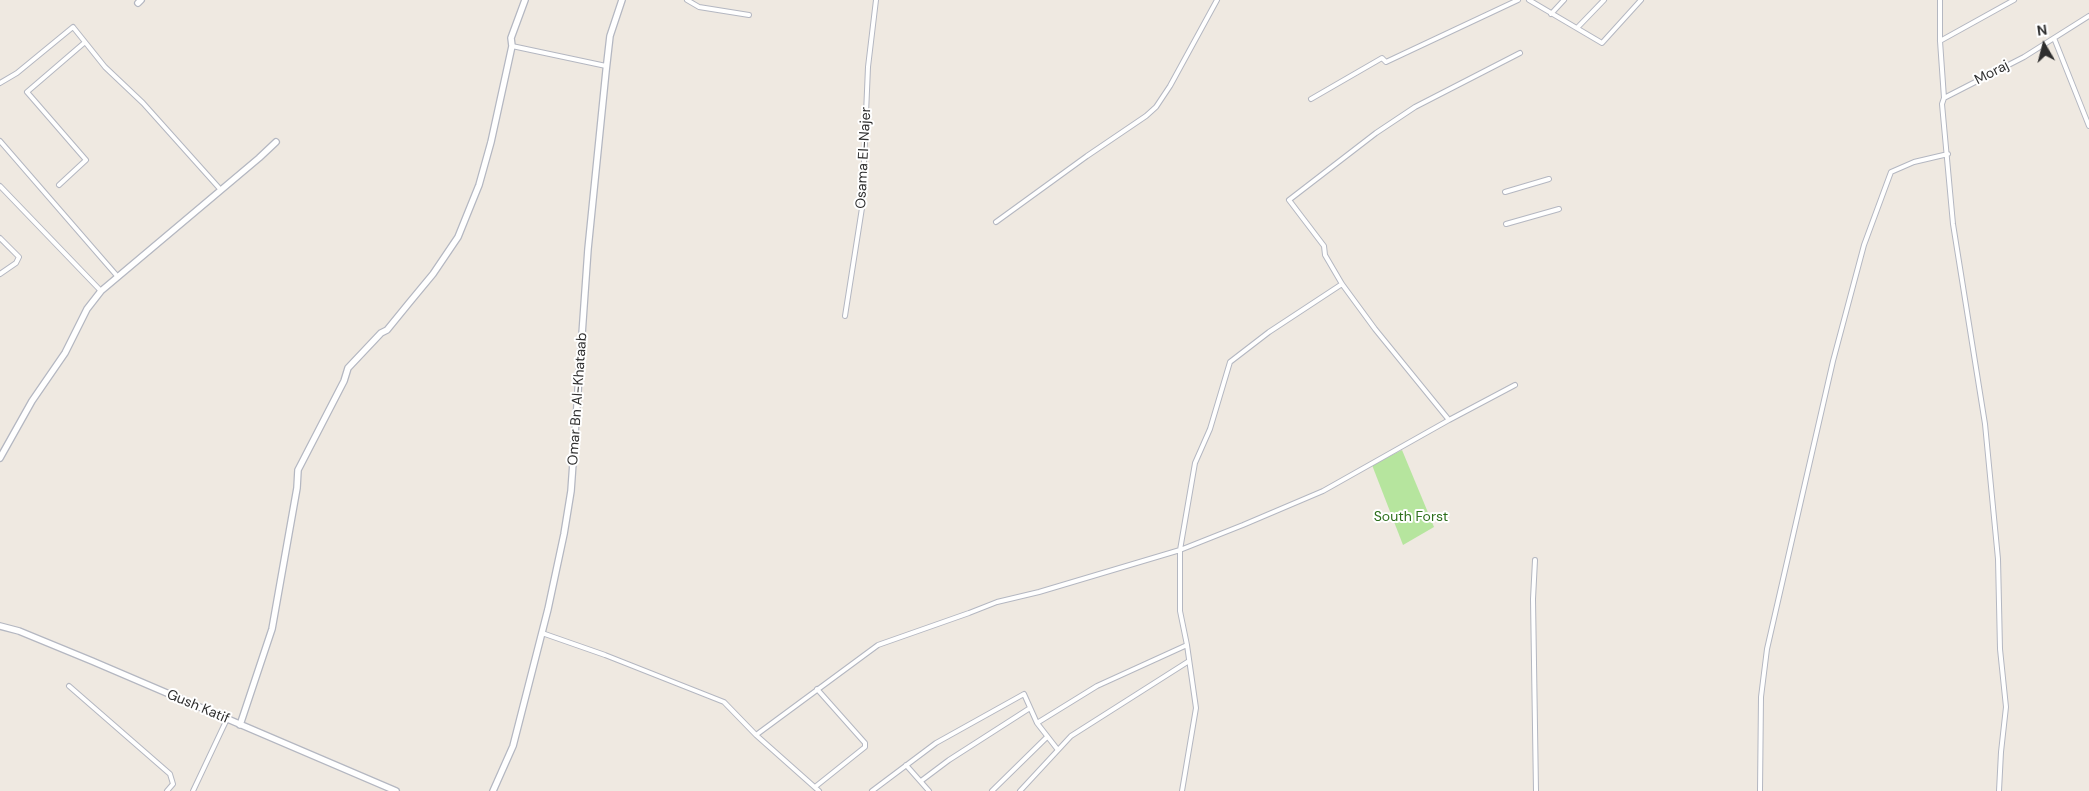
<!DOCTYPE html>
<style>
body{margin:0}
#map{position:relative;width:2089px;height:791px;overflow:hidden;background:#efe9e1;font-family:"DM Sans",sans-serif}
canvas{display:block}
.north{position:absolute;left:2019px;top:20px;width:50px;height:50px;-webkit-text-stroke:4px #fff;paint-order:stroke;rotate:352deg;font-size:14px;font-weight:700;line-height:20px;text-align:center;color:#2e2e2e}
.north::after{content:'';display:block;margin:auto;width:18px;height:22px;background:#2e2e2e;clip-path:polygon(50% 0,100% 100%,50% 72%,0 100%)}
</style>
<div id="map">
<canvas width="2089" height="791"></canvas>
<div class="north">N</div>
</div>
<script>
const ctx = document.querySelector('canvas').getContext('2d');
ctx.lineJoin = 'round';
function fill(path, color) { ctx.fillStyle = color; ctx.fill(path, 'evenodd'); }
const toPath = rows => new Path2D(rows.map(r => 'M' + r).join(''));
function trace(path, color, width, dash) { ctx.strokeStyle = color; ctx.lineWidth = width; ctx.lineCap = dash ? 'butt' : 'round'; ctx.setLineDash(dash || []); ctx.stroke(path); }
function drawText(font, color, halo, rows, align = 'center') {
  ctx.font = font + ' "DM Sans",sans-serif'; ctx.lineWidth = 4; ctx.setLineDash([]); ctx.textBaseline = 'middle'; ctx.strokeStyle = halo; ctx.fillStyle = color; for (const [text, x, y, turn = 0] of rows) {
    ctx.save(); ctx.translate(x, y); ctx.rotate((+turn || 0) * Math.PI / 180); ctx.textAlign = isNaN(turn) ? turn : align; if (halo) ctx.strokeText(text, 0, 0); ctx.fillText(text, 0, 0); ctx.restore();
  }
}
const green = toPath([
 [1402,450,1434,527,1403,545,1372,465]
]);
const street = toPath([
 [687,0,699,7,749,15],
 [1529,0,1602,43,1641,0],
 [1940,0,1940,41,1944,98,1942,104,1953,224,1985,424,1998,559,2000,649,2006,707,2001,752,1999,791],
 [1551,14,1564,0],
 [1577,28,1604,0],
 [2054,38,2089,126],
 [1940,41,2014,0],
 [512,46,606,66],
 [0,83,17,73,73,27,105,67,143,103,220,189],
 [1944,98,2024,57,2089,16],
 [1311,99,1382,58,1386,62,1518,0],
 [0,141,118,277],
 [59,185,86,160,27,92,84,43],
 [0,186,101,291],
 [1505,192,1549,179],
 [996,222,1087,156,1146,116,1156,107,1170,86,1217,0],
 [1506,224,1559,209],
 [0,238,19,257,16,263,0,274],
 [845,316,862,208,868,67,876,0],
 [1449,420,1375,329,1342,284,1325,255,1324,246,1289,200,1376,133,1415,107,1520,53],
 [1535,560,1533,599,1536,791],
 [542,633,605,655,724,702,756,735,819,791],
 [69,686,170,774,173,784,167,791],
 [1037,723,1097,686,1187,645],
 [756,735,878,645,969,613,997,602,1039,592,1180,550,1243,525,1323,491,1449,420,1515,385],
 [906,765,929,791],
 [921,781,949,760,1030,708],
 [815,787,865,747,865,743,817,689],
 [193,791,227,719],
 [872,791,936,743,1024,694,1037,723,1058,750],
 [992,791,1047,737],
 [1020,791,1071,736,1189,661],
 [1182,791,1196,708,1187,645,1180,611,1180,550,1195,463,1210,429,1230,362,1269,332,1342,284],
 [1760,791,1761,697,1767,649,1833,361,1864,245,1891,172,1914,162,1948,154]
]);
const secondary = toPath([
 [138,3,141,0],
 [0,458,32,401,65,353,87,309,101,291,259,158,276,142],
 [0,626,19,631,92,661,396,791],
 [240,725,272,629,297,488,298,470,344,381,348,368,381,333,387,330,409,303,433,274,458,237,479,185,491,142,512,46,511,38,525,0],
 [493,791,513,746,548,609,564,534,571,491,588,249,606,71,610,36,622,0]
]);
const streetNames = [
 ["Moraj",1992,73,-27],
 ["Osama El-Najer",864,158,-87],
 ["Omar Bn Al-Khataab",578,399,-86],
 ["Gush Katif",198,707,23]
];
const parkNames = [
 ["South Forst",1411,517]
];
fill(green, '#b6e59e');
trace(street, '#b4b7c1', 6);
trace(secondary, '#b4b7c1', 8);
trace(street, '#fff', 4);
trace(secondary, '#fff', 5.5);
drawText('14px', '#2e2e2e', '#fff', streetNames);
drawText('14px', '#2c6e1b', '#fff', parkNames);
</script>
